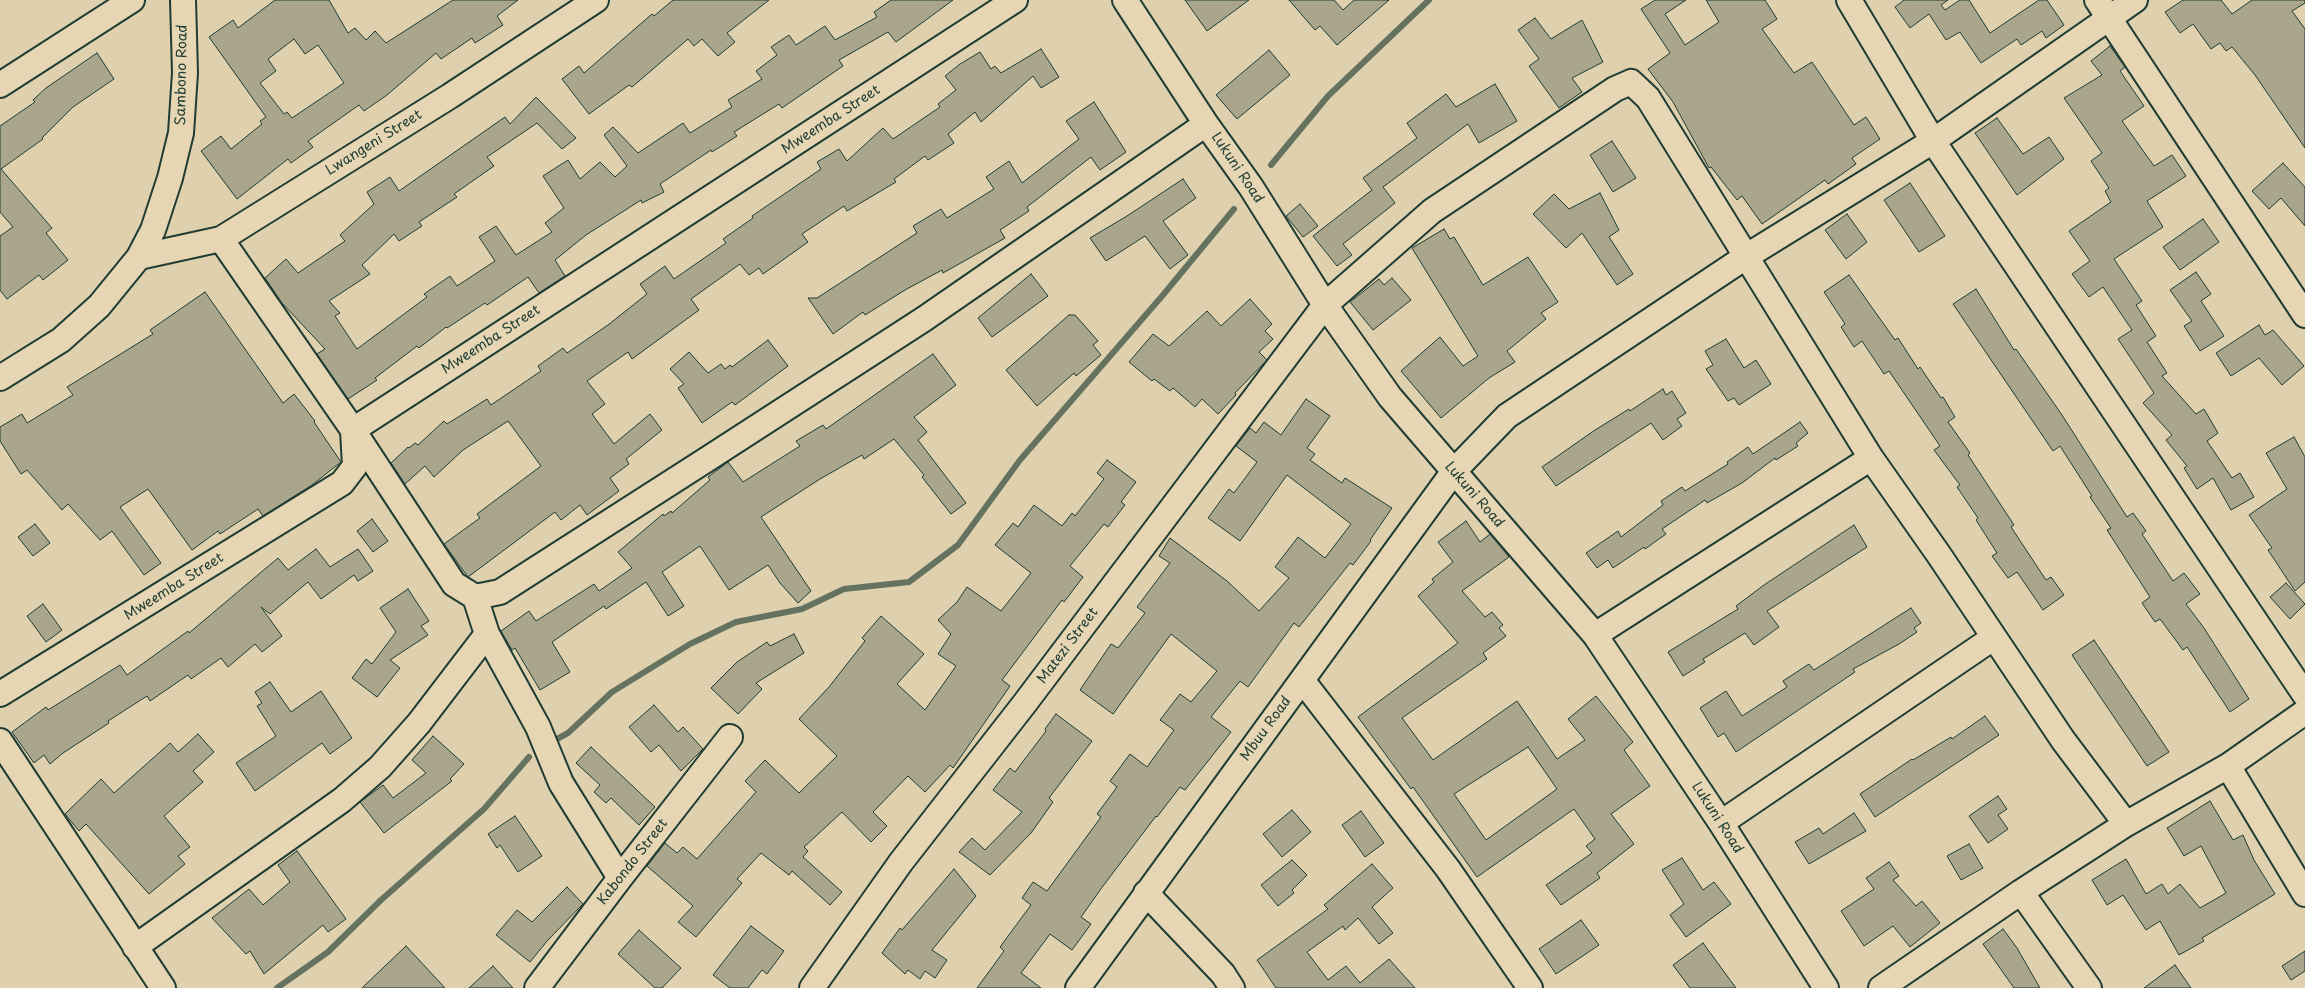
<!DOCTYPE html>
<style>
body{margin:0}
canvas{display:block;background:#dfd0ae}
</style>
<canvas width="2305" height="988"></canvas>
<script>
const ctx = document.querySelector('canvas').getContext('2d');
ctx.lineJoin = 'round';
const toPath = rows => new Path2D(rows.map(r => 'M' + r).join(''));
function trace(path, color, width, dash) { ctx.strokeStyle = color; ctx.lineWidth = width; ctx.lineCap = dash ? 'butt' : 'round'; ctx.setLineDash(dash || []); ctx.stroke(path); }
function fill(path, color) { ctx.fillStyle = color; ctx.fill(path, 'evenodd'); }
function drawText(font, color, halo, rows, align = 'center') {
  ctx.font = font + ' "Playpen Sans",sans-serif'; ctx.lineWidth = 4.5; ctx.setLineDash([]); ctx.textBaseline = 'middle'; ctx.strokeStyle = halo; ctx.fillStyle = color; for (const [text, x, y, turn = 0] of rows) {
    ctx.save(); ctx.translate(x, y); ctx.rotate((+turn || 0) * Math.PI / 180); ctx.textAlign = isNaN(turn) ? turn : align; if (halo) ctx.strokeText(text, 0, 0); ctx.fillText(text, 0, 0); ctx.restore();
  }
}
const stream = toPath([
 [1271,165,1328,96,1429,0],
 [557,739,568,733,612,692,690,644,736,622,802,609,844,589,909,582,958,545,1020,460,1163,295,1234,209],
 [277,988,328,952,381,900,484,809,529,757]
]);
const building = toPath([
 [275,0,329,0,348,33,355,28,366,40,375,31,386,43,453,0,518,0,497,16,503,25,475,43,472,38,441,59,436,53,387,95,364,111,359,105,308,141,313,147,291,163,288,159,237,199,201,151,221,136,231,149,262,124,260,121,266,117,209,37,233,20,238,28,275,0],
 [294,39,305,54,318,45,344,83,292,118,287,112,284,114,260,83,276,71,268,59,294,39],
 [673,0,769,0,727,33,735,42,718,56,702,39,694,46,688,39,632,87,629,85,589,114,562,79,579,66,584,73,652,14,654,16,673,0],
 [891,0,953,0,896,42,888,32,839,60,843,66,782,108,779,104,734,132,737,136,712,152,711,150,660,184,664,192,642,203,641,200,586,235,555,260,565,276,539,293,528,277,487,305,485,303,447,328,446,327,419,348,417,346,375,378,377,380,348,399,317,354,325,349,282,303,265,278,286,259,298,273,345,241,340,235,374,204,367,192,390,177,399,191,505,117,510,124,536,97,576,138,562,149,537,123,487,157,494,166,454,194,457,197,419,222,422,226,399,241,394,234,362,265,370,274,329,301,340,313,335,316,357,349,427,297,424,294,450,276,457,286,495,261,479,237,496,226,516,255,552,232,545,223,564,208,543,176,568,160,580,179,600,162,615,177,627,166,604,135,613,127,638,153,683,123,690,133,732,107,728,100,762,79,756,71,777,55,771,47,789,35,796,45,825,26,835,40,877,17,874,12,891,0],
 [1185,0,1249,0,1207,31,1185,0],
 [1289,0,1334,0,1343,10,1354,0,1389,0,1337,45,1320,26,1315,30,1289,0],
 [1655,0,1686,0,1665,14,1685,45,1719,22,1706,0,1765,0,1777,19,1762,29,1794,73,1812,62,1854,125,1866,117,1880,139,1852,158,1856,164,1828,184,1825,180,1762,224,1742,196,1737,200,1711,167,1709,168,1673,102,1648,69,1670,53,1641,9,1655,0],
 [1904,0,1948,0,1941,5,1945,10,1960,0,1969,0,1990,33,2039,0,2047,0,2064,25,2046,38,2042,31,2021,45,2017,39,1981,63,1960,32,1946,40,1929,14,1910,28,1895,7,1904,0],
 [2183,0,2221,0,2232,14,2252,0,2305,0,2305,3,2292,11,2305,29,2305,148,2255,75,2232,47,2226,51,2220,43,2211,49,2193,24,2180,33,2165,12,2183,0],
 [1535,18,1551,39,1582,20,1603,62,1572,78,1582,92,1559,108,1529,66,1539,59,1518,30,1535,18],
 [2110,46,2125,67,2120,71,2144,106,2122,121,2154,166,2172,155,2186,176,2147,201,2163,227,2114,259,2142,301,2136,305,2156,336,2147,342,2167,373,2162,376,2196,414,2204,409,2218,433,2207,441,2232,478,2240,473,2254,497,2231,510,2213,478,2197,489,2184,468,2187,466,2166,440,2172,435,2143,403,2154,393,2118,339,2132,330,2103,287,2089,297,2072,274,2090,261,2069,231,2111,202,2105,191,2109,188,2091,161,2102,153,2064,98,2102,75,2091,61,2110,46],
 [1041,49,1059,77,1041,88,1033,76,981,122,975,112,948,134,954,143,928,160,925,156,894,179,896,182,847,211,844,206,802,234,808,242,763,274,759,268,749,275,740,264,691,299,699,310,632,359,628,352,587,381,605,404,592,414,614,444,650,414,662,430,626,459,629,464,610,478,619,491,587,515,580,505,561,520,555,512,468,577,444,544,480,518,477,514,541,466,508,421,463,450,434,477,425,466,405,484,391,463,408,447,409,448,415,443,418,445,444,421,447,424,487,399,491,405,541,371,538,366,563,348,567,353,608,325,647,294,640,284,665,266,674,279,726,243,723,239,753,218,752,216,821,169,817,162,839,149,847,161,883,128,893,139,940,107,938,104,956,90,945,76,960,64,980,52,991,69,995,66,1001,73,1041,49],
 [1269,50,1290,75,1237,119,1216,95,1269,50],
 [97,53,114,79,73,107,42,138,43,139,1,169,52,228,46,233,68,260,43,280,39,275,7,299,0,290,0,236,13,227,0,212,0,126,35,102,33,100,46,88,97,53],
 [1495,84,1517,121,1479,143,1468,124,1383,187,1395,203,1343,244,1352,255,1337,266,1313,236,1372,190,1363,178,1417,138,1407,123,1446,94,1456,107,1495,84],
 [1094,102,1126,152,1100,170,1091,157,1027,207,1029,211,1000,230,1005,238,943,273,942,270,905,290,865,315,863,312,833,334,808,298,817,298,917,233,913,226,941,209,947,218,994,189,986,177,1009,161,1022,183,1079,139,1066,121,1094,102],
 [1997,118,2023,154,2049,137,2064,159,2017,195,1975,133,1997,118],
 [1612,141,1636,178,1613,192,1590,155,1612,141],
 [2283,163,2305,187,2305,226,2281,198,2269,209,2252,191,2283,163],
 [1183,179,1196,198,1163,221,1188,255,1170,269,1145,236,1106,261,1090,238,1127,216,1183,179],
 [1910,183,1945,236,1919,252,1884,200,1910,183],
 [1600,193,1619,230,1609,237,1633,274,1617,285,1582,233,1566,248,1533,214,1554,194,1569,209,1600,193],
 [1300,204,1318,226,1303,237,1286,216,1300,204],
 [1847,214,1867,242,1846,259,1825,230,1847,214],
 [2203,219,2219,242,2180,270,2163,247,2203,219],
 [1444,229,1450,239,1454,237,1483,285,1528,257,1558,302,1541,313,1546,319,1507,351,1515,362,1489,378,1441,418,1401,371,1440,337,1463,366,1478,356,1412,248,1444,229],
 [2196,272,2211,294,2201,301,2224,336,2200,351,2184,326,2192,321,2170,290,2196,272],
 [1031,274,1048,296,992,337,978,318,1031,274],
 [1849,275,1895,340,1898,338,1918,369,1920,367,1941,398,1943,397,1955,417,1948,422,1970,453,1968,455,2014,525,2011,527,2046,580,2051,577,2064,595,2043,610,2017,572,2008,578,1992,556,1997,553,1976,520,1978,518,1957,487,1960,485,1934,450,1940,446,1889,371,1884,374,1862,341,1854,347,1841,327,1845,324,1824,292,1849,275],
 [1392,278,1411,300,1373,330,1350,302,1379,279,1384,285,1392,278],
 [1976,289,2014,350,2016,349,2062,415,2127,517,2133,513,2146,531,2142,534,2173,581,2184,573,2200,594,2186,604,2204,628,2249,699,2230,712,2187,647,2183,650,2160,619,2155,622,2142,603,2150,597,2107,530,2111,528,2090,497,2092,496,2060,446,2053,451,1953,304,1976,289],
 [205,292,283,403,294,394,315,421,314,422,341,462,312,485,263,516,258,509,220,534,218,531,192,550,148,489,120,507,161,563,144,575,112,531,100,540,68,504,62,510,27,470,21,474,0,441,0,427,22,414,27,423,73,395,67,387,153,334,150,330,205,292],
 [1250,299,1272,324,1265,331,1273,339,1259,352,1267,360,1235,393,1236,395,1218,414,1202,399,1195,407,1173,388,1170,391,1154,379,1152,381,1129,362,1153,334,1169,346,1207,311,1221,326,1250,299],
 [1069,315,1075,315,1098,341,1093,345,1101,355,1076,376,1074,373,1037,406,1006,370,1069,315],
 [2259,325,2265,335,2273,330,2304,366,2282,385,2259,358,2231,376,2216,353,2259,325],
 [1726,339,1744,368,1756,360,1771,384,1739,405,1734,398,1728,401,1706,369,1713,365,1705,351,1726,339],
 [768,340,788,366,735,405,732,402,702,423,678,388,684,384,670,369,689,352,708,373,721,364,725,369,730,365,732,367,768,340],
 [933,354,956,385,914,417,927,432,918,440,966,503,951,514,922,477,924,475,894,439,864,459,862,455,820,479,761,517,811,591,798,603,780,583,768,565,729,590,700,546,662,572,684,606,668,616,646,582,606,609,604,606,552,642,570,672,540,690,515,648,512,650,501,631,529,611,536,621,594,584,599,591,632,568,618,552,663,514,664,516,671,511,672,513,710,480,708,477,728,462,743,482,800,446,796,441,823,425,826,429,933,354],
 [1663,389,1666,395,1672,391,1686,413,1677,419,1682,426,1663,440,1651,423,1556,486,1542,467,1595,430,1629,409,1630,411,1663,389],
 [1306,399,1330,416,1307,448,1315,454,1310,460,1342,483,1345,478,1392,508,1370,540,1371,541,1353,565,1350,563,1299,627,1294,623,1248,687,1240,681,1211,717,1231,732,1185,790,1180,787,1157,817,1156,816,1103,886,1081,917,1091,924,1072,950,1050,934,1021,973,1041,988,977,988,1004,951,1000,947,1031,905,1022,898,1033,882,1047,891,1101,817,1097,814,1117,787,1110,781,1130,754,1147,767,1174,730,1160,720,1180,694,1191,702,1217,671,1171,634,1113,714,1080,690,1111,644,1118,648,1145,613,1137,607,1170,563,1159,556,1170,538,1227,581,1259,611,1289,578,1275,567,1298,537,1325,558,1351,524,1287,475,1240,541,1208,518,1229,489,1234,493,1257,462,1236,446,1250,428,1256,433,1264,422,1281,435,1306,399],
 [1800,422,1808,433,1796,443,1798,446,1776,460,1775,458,1742,483,1707,503,1705,500,1662,529,1666,534,1645,549,1644,547,1613,568,1608,560,1597,568,1586,553,1618,531,1621,537,1663,505,1661,501,1682,487,1685,491,1728,464,1727,462,1748,447,1753,454,1800,422],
 [2294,437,2305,457,2305,582,2295,591,2268,550,2272,548,2249,515,2287,489,2266,453,2294,437],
 [1107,460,1136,482,1121,502,1125,505,1108,527,1104,524,1070,566,1083,577,1064,602,1062,600,1002,680,1010,686,953,768,950,765,925,792,908,776,873,812,887,826,871,842,842,812,804,847,808,851,803,857,842,892,830,905,792,871,789,875,761,853,737,879,742,883,696,937,678,922,693,906,647,866,665,843,677,853,683,847,697,859,756,792,745,781,765,760,799,793,837,756,799,719,829,687,865,641,862,638,881,616,924,654,897,684,925,710,956,666,938,654,951,634,938,620,957,602,967,587,1001,611,1031,573,995,545,1013,523,1018,527,1034,505,1062,526,1072,513,1075,516,1104,479,1097,473,1107,460],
 [372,519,388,541,373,552,357,531,372,519],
 [1466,521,1480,542,1490,534,1509,557,1462,591,1485,617,1492,612,1503,625,1499,628,1506,636,1483,653,1487,659,1402,718,1433,760,1517,701,1557,759,1585,740,1568,719,1596,696,1633,742,1624,750,1650,786,1611,814,1634,844,1597,873,1600,878,1561,905,1546,885,1592,853,1586,846,1595,839,1574,809,1477,877,1413,787,1411,789,1358,717,1458,643,1418,596,1434,582,1432,579,1453,562,1438,542,1466,521],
 [1528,747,1557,789,1486,840,1454,794,1528,747],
 [35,524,50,543,33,556,18,537,35,524],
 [1854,525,1867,547,1767,611,1779,627,1754,645,1745,633,1703,659,1705,662,1683,676,1668,652,1738,609,1736,606,1764,585,1854,525],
 [316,549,330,567,358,549,373,571,358,581,354,575,321,599,308,582,270,614,261,607,282,636,262,652,255,644,228,667,221,658,191,679,188,675,150,701,147,696,108,721,109,723,63,753,50,764,44,755,34,763,12,732,46,707,48,710,120,665,127,675,188,631,189,633,278,558,288,570,316,549],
 [2286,583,2305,604,2290,619,2270,597,2286,583],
 [408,589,429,621,421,626,428,635,390,660,400,668,377,697,352,678,366,659,372,664,396,632,380,608,408,589],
 [43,604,62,630,46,642,27,616,43,604],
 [1911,608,1921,623,1914,628,1917,632,1899,644,1853,669,1855,672,1736,752,1724,733,1718,737,1700,708,1726,691,1742,716,1787,687,1783,681,1809,664,1814,670,1911,608],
 [794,634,804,653,756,683,762,689,738,714,711,688,737,662,767,642,770,646,794,634],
 [2094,640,2169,752,2147,766,2072,655,2094,640],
 [270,682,291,712,321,691,352,738,330,754,322,743,255,791,236,763,276,736,257,706,262,703,255,692,270,682],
 [654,705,678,732,683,727,703,749,681,771,659,745,651,752,629,727,654,705],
 [1056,714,1092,741,1049,798,1053,802,1031,833,990,875,959,852,972,838,985,850,1022,812,993,790,1010,768,1015,772,1046,731,1045,729,1056,714],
 [1985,716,1999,735,1875,817,1860,794,1912,759,1913,760,1951,737,1952,739,1985,716],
 [198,734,214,752,193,771,203,782,164,816,190,847,178,856,185,864,149,894,86,824,79,831,65,814,101,779,114,793,170,743,178,752,198,734],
 [433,736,464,764,450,779,452,781,384,833,360,802,383,785,393,798,426,773,412,760,433,736],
 [591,747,655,807,639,825,611,798,606,803,594,792,600,785,576,763,591,747],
 [1998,796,2007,809,1998,815,2008,829,1988,843,1969,816,1998,796],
 [2210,801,2233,840,2243,835,2254,860,2275,894,2202,938,2204,941,2179,955,2160,921,2146,930,2123,895,2107,905,2092,880,2126,859,2146,894,2162,884,2168,894,2180,884,2200,908,2226,893,2201,846,2184,856,2167,828,2210,801],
 [1292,810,1311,832,1282,857,1263,834,1292,810],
 [1361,811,1384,843,1365,857,1342,825,1361,811],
 [1854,813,1866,831,1809,864,1795,842,1819,828,1823,834,1854,813],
 [515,816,542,856,518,872,500,845,497,848,488,834,515,816],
 [1969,844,1983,868,1961,880,1947,856,1969,844],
 [297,851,346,919,328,932,323,925,264,974,250,951,246,954,212,918,249,889,263,905,290,882,278,865,297,851],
 [1682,858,1703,890,1714,882,1731,904,1686,937,1670,915,1684,904,1662,870,1682,858],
 [1292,860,1307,875,1292,890,1294,893,1278,906,1261,885,1292,860],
 [1889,862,1899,876,1893,880,1916,906,1922,901,1940,923,1910,947,1893,926,1864,946,1841,911,1874,889,1866,878,1889,862],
 [1372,864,1393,888,1372,907,1393,933,1379,944,1358,918,1345,930,1343,926,1307,952,1328,980,1346,966,1360,983,1389,959,1415,988,1276,988,1257,960,1328,909,1324,905,1372,864],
 [954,869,976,896,932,950,947,960,935,978,925,971,920,979,908,970,905,974,882,953,900,928,902,930,954,869],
 [567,887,583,904,548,940,530,962,496,935,517,910,532,922,567,887],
 [1581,920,1599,945,1556,974,1539,949,1581,920],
 [751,926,784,951,767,974,762,970,748,988,730,988,713,975,751,926],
 [2003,929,2017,948,2040,988,2014,988,1983,944,2003,929],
 [639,930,681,968,662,988,655,988,618,954,639,930],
 [1703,943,1736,988,1690,988,1673,965,1703,943],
 [406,946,445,988,362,988,406,946],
 [2305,951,2305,971,2291,980,2282,966,2305,951],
 [2175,965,2191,988,2144,988,2175,965],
 [493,966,513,988,469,988,493,966]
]);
const street = toPath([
 [1125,0,1206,124,1251,187,1325,305,1390,397,1595,635,1721,823,1826,988],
 [1849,0,1933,141,2305,695],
 [2097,0,2305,315],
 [0,85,132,0],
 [221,239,353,430,454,584,475,597,500,592,706,460,924,319,1206,124],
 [139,257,221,239,450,96,596,0],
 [0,378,61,340,99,306,139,257,153,230,170,178,181,133,185,73,183,0],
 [475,597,487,634,538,727,561,783,620,878],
 [1595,635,1871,458],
 [1302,680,1448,869,1530,988],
 [0,694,342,483,355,466,353,430,1015,0],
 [0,741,163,988],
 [2228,766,2305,894],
 [1721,823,1993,638],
 [2126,824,2228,766,2305,712],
 [2021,892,2089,988],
 [1146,893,1223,974,1232,988],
 [135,947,342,800,380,767,419,723,487,634],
 [537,988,620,878,730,737],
 [812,988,901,862,1025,703,1325,305,1432,211,1615,89,1631,82,1648,98,1871,458,1939,555,2063,740,2126,824,2021,892,1881,988],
 [1078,988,1454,471,1507,416,1747,256,1933,141,2135,0]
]);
const streetNames = [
 ["Sambono Road",182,75,-89],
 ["Mweemba Street",831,120,-33],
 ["Lwangeni Street",374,143,-32],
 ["Lukuni Road",1237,168,56],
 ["Mweemba Street",491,340,-33],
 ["Lukuni Road",1474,495,49],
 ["Mweemba Street",174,587,-32],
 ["Matezi Street",1068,646,-53],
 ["Mbuu Road",1266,729,-54],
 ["Lukuni Road",1717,818,57],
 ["Kabondo Street",633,862,-52]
];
trace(stream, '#657260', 6);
fill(building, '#a9a68c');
trace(building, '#1f3d34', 1);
trace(street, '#1f3d34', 28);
trace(street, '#e7d6b3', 24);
drawText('14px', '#1f3d34', '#e7d6b3', streetNames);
</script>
